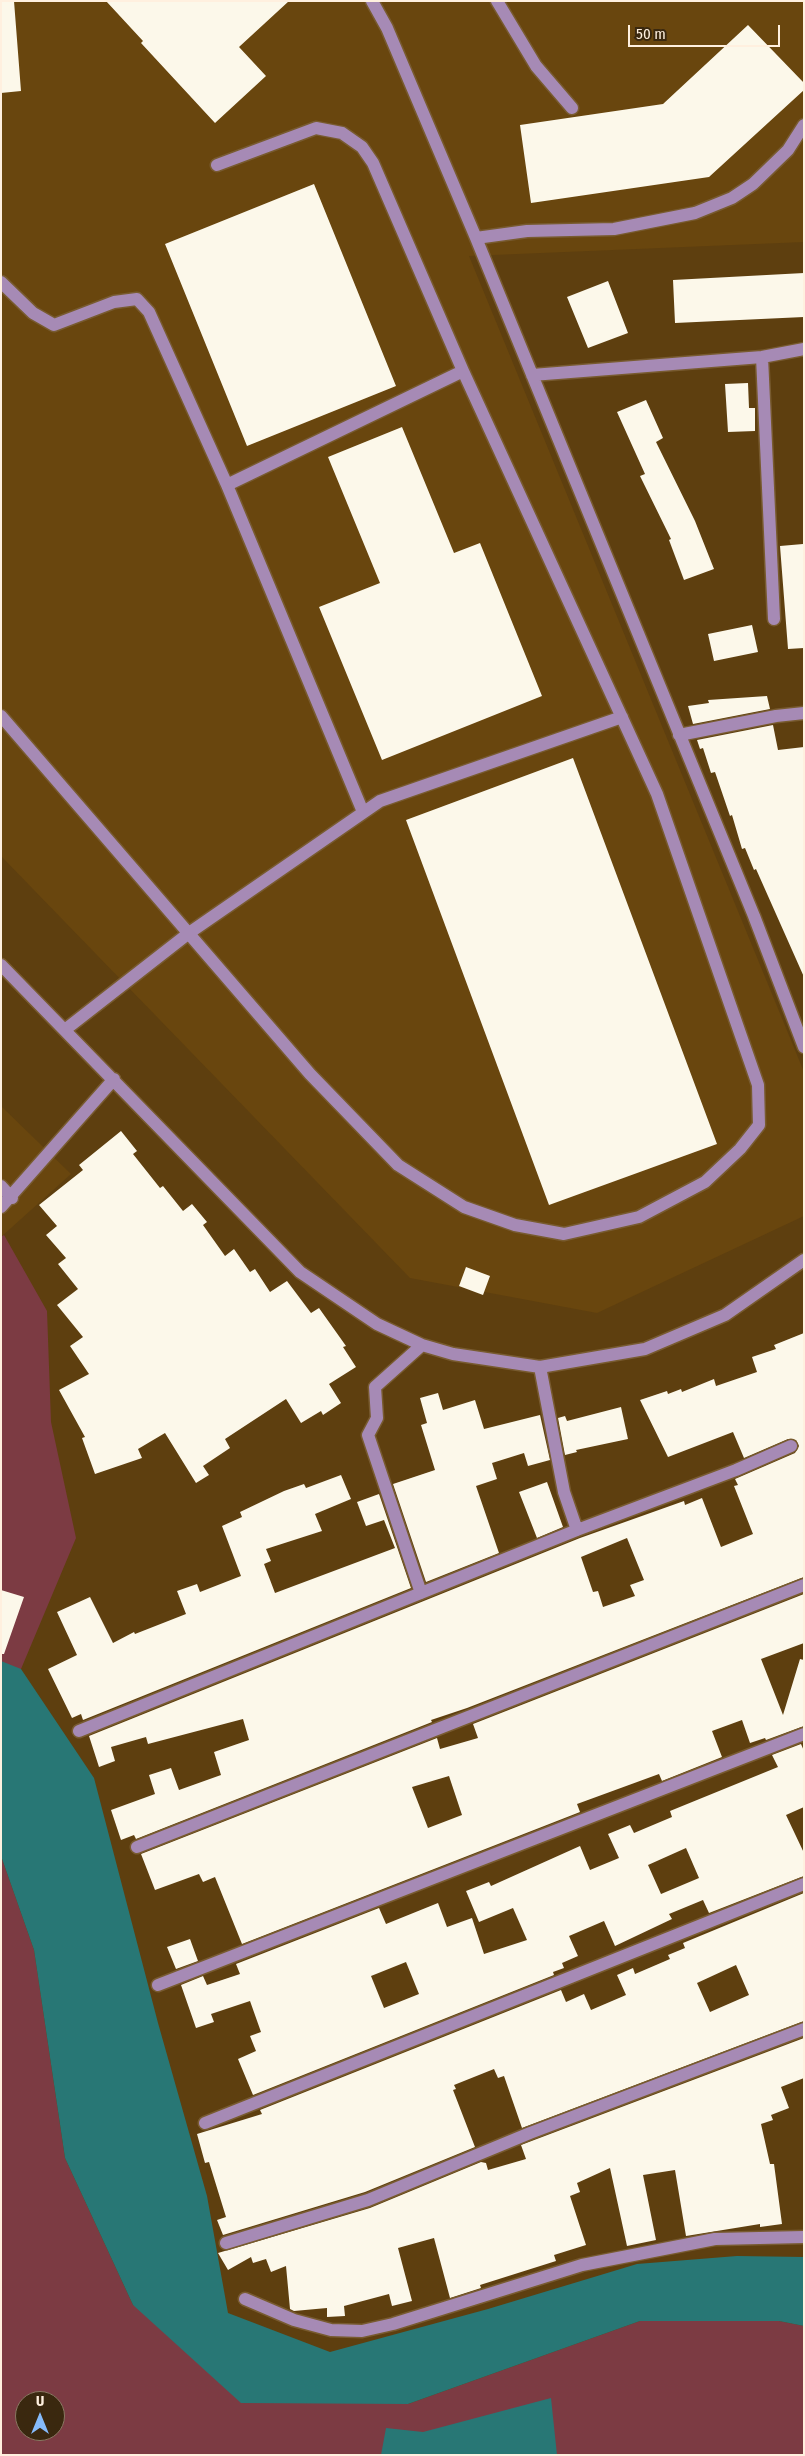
<!DOCTYPE html>
<style>
body{margin:0}
#map{position:relative;width:805px;height:2456px;overflow:hidden;background:#5e3f0f;font-family:"Fira Sans Condensed",sans-serif}
canvas{display:block}
.frame{position:absolute;inset:0;border:2px solid #fff0df;pointer-events:none}
.north{position:absolute;left:15px;top:2391px;width:50px;height:50px;box-sizing:border-box;background:#3a280f;border:1px solid #897862;border-radius:50%;rotate:0deg;font-size:14px;font-weight:700;line-height:20px;text-align:center;color:#fff0df}
.north::after{content:'';display:block;margin:auto;width:18px;height:22px;background:#86bbfb;clip-path:polygon(50% 0,100% 100%,50% 72%,0 100%)}
.scale{position:absolute;left:628px;top:25px;width:152px;height:22px;box-sizing:border-box;border:2px solid #fff0df;border-top:0;padding-left:6px;font-size:15px;line-height:18px;white-space:nowrap;color:#fff0df;-webkit-text-stroke:4px #3a280f;paint-order:stroke}
</style>
<div id="map">
<canvas width="805" height="2456"></canvas>
<div class="frame"></div>
<div class="north">U</div>
<div class="scale">50 m</div>
</div>
<script>
const ctx = document.querySelector('canvas').getContext('2d');
ctx.lineJoin = 'round';
function fill(path, color) { ctx.fillStyle = color; ctx.fill(path, 'evenodd'); }
const toPath = rows => new Path2D(rows.map(r => 'M' + r).join(''));
function trace(path, color, width, dash) { ctx.strokeStyle = color; ctx.lineWidth = width; ctx.lineCap = dash ? 'butt' : 'round'; ctx.setLineDash(dash || []); ctx.stroke(path); }
const built = toPath([
 [1,1,804,1,804,242,469,256,804,1072,804,1216,597,1313,410,1278,1,856],
 [1,1106,71,1174,1,1237]
]);
const green = toPath([
 [4,1235,47,1311,51,1422,76,1538,21,1669,1,1784,1,1237],
 [1,1856,34,1950,65,2158,133,2305,408,2404,640,2321,779,2321,804,2326,804,2455,1,2455],
 [25,2401,55,2401,55,2431,25,2431]
]);
const water = toPath([
 [1,1661,21,1669,94,1778,158,2023,207,2196,228,2313,330,2352,488,2309,637,2264,737,2256,804,2257,804,2326,779,2321,640,2321,408,2404,241,2403,133,2305,65,2158,34,1950,1,1856],
 [551,2398,557,2455,381,2455,386,2428,423,2432]
]);
const building = toPath([
 [1,1,14,1,21,91,1,93],
 [106,1,289,1,239,47,266,76,215,123,141,43,143,41],
 [748,25,804,83,804,90,709,177,531,203,520,125,663,104],
 [314,184,396,386,247,446,165,244],
 [804,273,804,317,675,323,673,280],
 [608,281,628,333,588,348,567,297],
 [748,383,749,408,755,408,755,431,728,432,725,384],
 [646,400,663,438,656,442,695,521,714,569,684,580,669,540,671,539,640,476,645,474,617,412],
 [402,427,454,553,480,543,542,696,382,760,319,607,380,583,328,457],
 [803,544,804,648,788,649,780,546],
 [752,625,758,652,714,661,708,634],
 [767,696,770,709,693,724,688,706,709,703,708,700],
 [773,725,778,750,804,747,804,977,756,869,754,870,745,848,742,849,732,815,730,816,715,772,711,773,703,748,700,749,697,740],
 [573,758,717,1144,549,1205,406,820],
 [121,1131,137,1151,133,1154,160,1188,163,1186,183,1211,192,1204,207,1222,203,1225,225,1256,234,1249,250,1272,255,1269,270,1292,287,1281,311,1313,319,1308,346,1346,343,1347,356,1367,329,1384,341,1403,323,1415,321,1411,301,1423,286,1399,225,1439,230,1448,203,1466,209,1475,196,1483,165,1433,138,1449,142,1458,95,1474,82,1438,85,1437,59,1390,89,1374,70,1346,83,1337,57,1305,78,1289,58,1264,66,1258,46,1235,57,1226,39,1205,83,1170,79,1165],
 [466,1267,490,1276,483,1295,459,1286],
 [804,1333,804,1577,467,1708,431,1720,432,1722,136,1839,134,1835,121,1840,111,1810,155,1794,149,1775,171,1768,179,1790,221,1775,214,1752,249,1740,243,1719,148,1744,146,1737,111,1747,115,1761,99,1767,89,1736,580,1538,684,1501,685,1505,702,1498,721,1547,753,1534,734,1486,738,1485,735,1479,795,1453,799,1446,796,1440,788,1439,744,1458,733,1432,668,1457,640,1400,667,1391,668,1394,681,1389,682,1392,714,1379,716,1386,757,1372,752,1357,776,1349,774,1345],
 [627,1538,644,1580,630,1585,635,1596,603,1607,598,1591,593,1592,581,1557],
 [438,1393,443,1410,475,1400,484,1429,540,1415,550,1460,528,1466,524,1453,492,1463,497,1479,476,1486,499,1553,426,1582,393,1484,435,1470,421,1425,427,1423,420,1398],
 [621,1407,628,1439,576,1450,577,1452,565,1455,558,1418,565,1416,567,1421],
 [341,1475,351,1499,315,1514,322,1531,266,1549,271,1561,264,1564,275,1593,395,1548,384,1520,366,1526,357,1502,379,1494,411,1588,83,1720,81,1714,72,1718,48,1669,77,1655,57,1612,90,1597,113,1643,134,1632,135,1634,186,1614,177,1591,197,1584,200,1592,241,1576,222,1526,242,1517,240,1512,284,1491,304,1484,306,1488],
 [547,1482,563,1527,537,1538,519,1492],
 [1,1590,24,1597,4,1654,1,1654],
 [804,1594,804,1643,761,1659,783,1715,800,1659,804,1660,804,1726,766,1740,765,1738,750,1743,742,1720,712,1731,722,1757,662,1781,659,1774,577,1804,580,1812,242,1944,215,1877,203,1882,199,1874,155,1890,141,1854,437,1738,440,1749,478,1738,473,1724],
 [449,1776,462,1815,428,1828,412,1787],
 [801,1744,804,1751,804,1807,786,1815,804,1853,804,1876,709,1913,703,1900,669,1914,672,1919,615,1946,604,1921,569,1936,578,1956,562,1963,564,1968,553,1972,554,1975,253,2095,238,2059,256,2051,250,2036,261,2032,250,2001,211,2014,214,2022,196,2028,181,1985,203,1976,207,1985,240,1974,236,1964,379,1908,386,1924,438,1903,447,1927,472,1918,484,1954,527,1940,513,1908,479,1922,466,1891,489,1882,491,1886,580,1846,590,1870,619,1858,608,1834,630,1825,634,1833,672,1817,670,1811,778,1767,772,1755],
 [686,1848,699,1878,661,1894,648,1865],
 [406,1962,419,1994,384,2008,371,1976],
 [804,1893,804,2021,522,2128,504,2076,498,2078,494,2069,454,2085,456,2089,453,2090,475,2147,365,2192,223,2235,217,2220,226,2217,209,2162,205,2163,197,2134,262,2114,260,2110,561,1990,566,2002,584,1994,591,2010,626,1995,617,1975,633,1968,635,1974,670,1959,668,1955,685,1948,683,1943],
 [736,1965,749,1995,710,2012,697,1983],
 [190,1939,198,1961,176,1969,167,1947],
 [804,2038,804,2078,781,2087,789,2108,771,2115,773,2120,761,2124,770,2164,774,2164,782,2224,760,2227,760,2224,686,2236,675,2170,643,2175,656,2240,627,2246,610,2168,577,2183,580,2192,570,2196,586,2245,554,2255,556,2261,480,2285,481,2288,450,2298,434,2238,398,2248,412,2301,392,2306,389,2294,344,2306,345,2316,327,2317,327,2308,294,2311,290,2309,286,2266,271,2272,266,2259,253,2263,251,2257,228,2270,218,2253,370,2208,481,2162,486,2163,488,2170,526,2159,521,2145]
]);
const minor = toPath([
 [372,1,387,28,476,238,754,916,804,1047],
 [497,1,536,66,572,108],
 [476,238,527,231,614,229,695,213,732,198,753,184,788,150,804,125],
 [1,282,33,313,54,325,114,302,137,299,149,312,227,485,363,812],
 [762,357,774,619],
 [532,375,762,357,804,349],
 [227,485,463,371],
 [1,716,310,1074,398,1165,464,1207,515,1225,564,1234,639,1217,705,1182,740,1149,759,1125,758,1085,657,794,463,371,373,163,362,147,342,133,316,128,217,165],
 [679,735,776,716,804,713],
 [1,965,300,1272,377,1324,422,1345,453,1354,540,1367,645,1349,725,1315,804,1260],
 [66,1029,189,933,380,801,622,717],
 [1,1186,12,1198],
 [1,1207,114,1079],
 [540,1367,564,1492,577,1530],
 [421,1593,368,1435,377,1418,375,1387,422,1345],
 [79,1731,577,1530,736,1470,791,1446],
 [137,1847,804,1585],
 [158,1985,804,1734],
 [205,2123,804,1884],
 [226,2243,368,2200,530,2133,804,2029],
 [245,2299,294,2320,331,2330,362,2331,393,2324,582,2265,715,2239,804,2237]
]);
fill(built, '#69460e');
fill(green, '#7c3b43');
fill(water, '#287775');
fill(building, '#fcf8ea');
trace(minor, '#785b30', 15);
trace(minor, '#a68ab5', 12);
</script>
